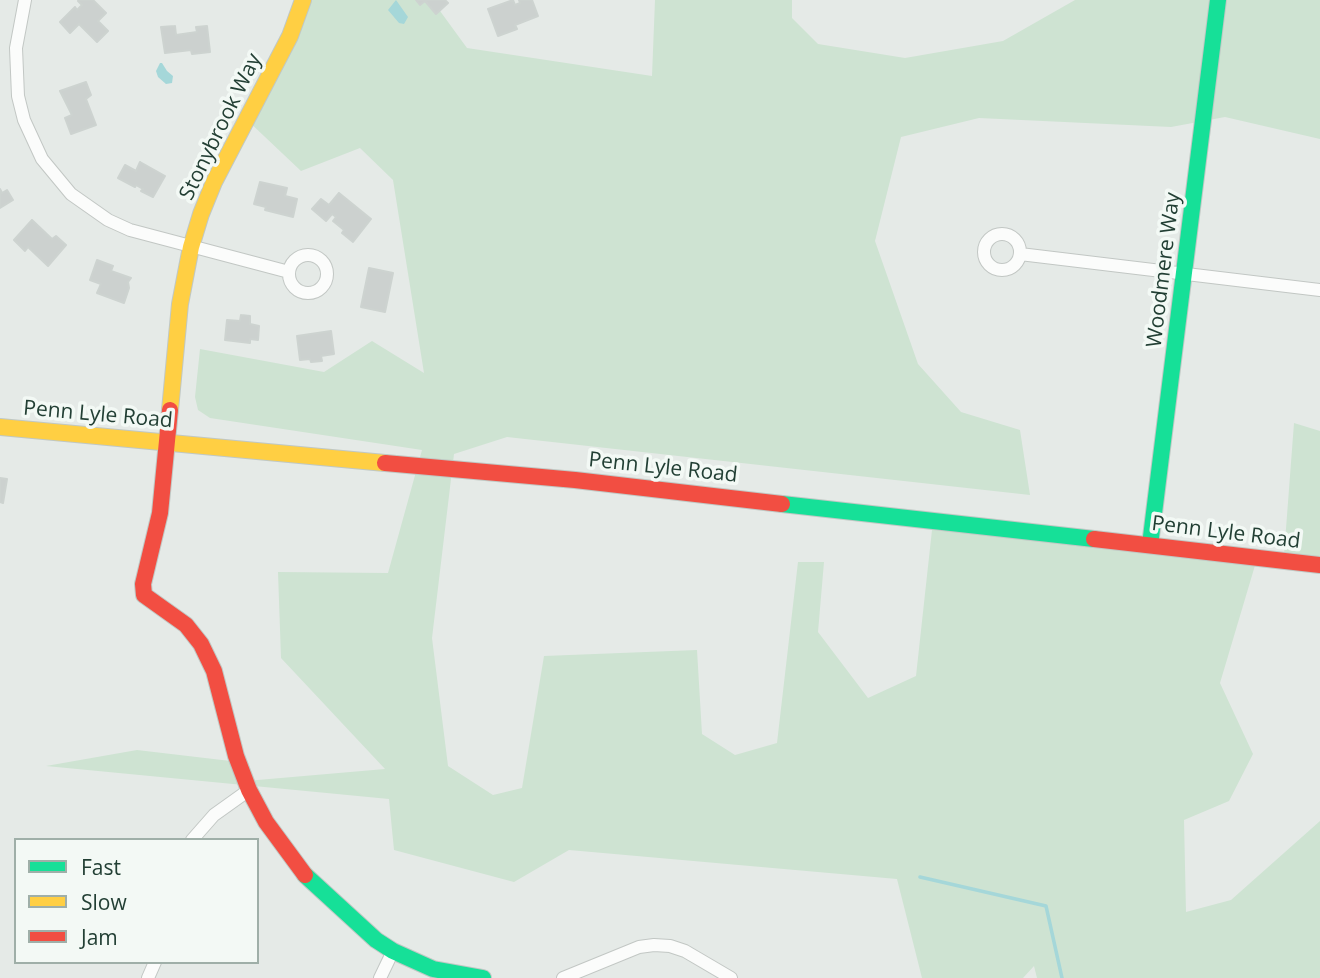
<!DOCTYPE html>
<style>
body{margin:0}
#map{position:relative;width:1320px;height:978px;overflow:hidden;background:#e5eae7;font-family:"Open Sans",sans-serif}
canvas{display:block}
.legend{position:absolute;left:14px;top:838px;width:245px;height:126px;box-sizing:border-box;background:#f3f9f5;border:2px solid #9fafa8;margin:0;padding:9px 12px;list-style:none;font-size:21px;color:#223f34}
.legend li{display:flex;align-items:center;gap:14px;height:35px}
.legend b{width:35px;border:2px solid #9fafa8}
</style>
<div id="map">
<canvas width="1320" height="978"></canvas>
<ul class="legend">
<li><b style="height:9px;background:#16e098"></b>Fast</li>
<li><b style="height:9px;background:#ffcf43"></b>Slow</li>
<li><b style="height:9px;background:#f24e42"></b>Jam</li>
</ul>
</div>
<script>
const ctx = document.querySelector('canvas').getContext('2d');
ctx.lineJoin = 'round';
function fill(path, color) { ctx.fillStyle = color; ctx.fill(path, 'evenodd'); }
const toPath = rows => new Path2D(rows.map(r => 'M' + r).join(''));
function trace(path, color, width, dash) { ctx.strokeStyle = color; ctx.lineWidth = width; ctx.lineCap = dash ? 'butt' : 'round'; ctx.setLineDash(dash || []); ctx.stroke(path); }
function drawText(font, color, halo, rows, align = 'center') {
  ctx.font = font + ' "Open Sans",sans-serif'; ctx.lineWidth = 7; ctx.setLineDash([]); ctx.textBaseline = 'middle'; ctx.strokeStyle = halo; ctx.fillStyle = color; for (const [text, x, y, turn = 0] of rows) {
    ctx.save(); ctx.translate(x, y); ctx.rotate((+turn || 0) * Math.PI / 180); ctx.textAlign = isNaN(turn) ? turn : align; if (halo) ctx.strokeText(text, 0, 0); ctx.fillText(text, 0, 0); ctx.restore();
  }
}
const green = toPath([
 [301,0,432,0,467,48,652,76,655,0,792,0,792,18,818,44,905,58,1003,41,1075,0,1320,0,1320,139,1225,117,1171,127,979,118,901,137,875,241,918,364,961,412,1020,430,1030,495,507,437,454,454,432,638,448,766,493,795,522,788,544,656,697,650,702,734,735,755,777,743,798,562,824,562,818,632,868,698,916,676,932,530,1259,552,1220,683,1253,754,1229,801,1184,820,1186,912,1231,900,1320,821,1320,978,1037,978,1034,966,1023,978,922,978,897,879,569,850,514,882,394,850,389,799,46,766,137,750,239,762,246,781,385,769,281,658,278,572,388,573,422,450,210,418,198,410,195,397,200,349,324,372,372,341,424,373,393,180,360,148,301,171,246,119],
 [1294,423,1320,431,1320,560,1284,555]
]);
const water = toPath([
 [396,0,408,17,404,24,399,23,388,10],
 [160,63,162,63,167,71,173,76,172,83,166,84,158,77,156,71]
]);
const stream = toPath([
 [920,877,1046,906,1062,978]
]);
const building = toPath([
 [79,0,93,0,106,13,98,21,108,31,97,42,79,24,70,33,60,22,75,7,77,10,82,5,78,1,79,0],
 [416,0,445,0,448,3,436,14,425,1,420,5,416,0],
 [513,0,515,5,520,3,519,0,532,0,538,16,515,25,517,29,498,36,488,9,513,0],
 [175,26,176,35,197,32,196,27,207,26,210,52,192,54,191,50,165,53,161,27,175,26],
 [86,82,91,95,86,99,96,125,71,134,65,118,72,115,60,91,86,82],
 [140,162,165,176,153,197,141,191,143,189,136,185,135,187,118,178,125,165,136,171,140,162],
 [260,182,287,188,285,196,297,199,293,217,265,210,266,207,254,204,260,182],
 [0,189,2,193,7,190,13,200,0,208,0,189],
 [339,193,371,219,353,242,342,233,344,230,333,221,336,217,332,214,326,221,312,209,321,199,329,205,339,193],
 [32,220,52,239,56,236,66,245,48,266,28,247,25,251,14,240,32,220],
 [97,260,113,266,111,271,131,278,128,282,129,288,124,303,97,293,101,284,90,280,97,260],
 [369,268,393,273,385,312,361,307,369,268],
 [241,315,250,316,250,324,259,326,258,340,250,339,250,343,225,340,227,320,240,321,241,315],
 [331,331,334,354,321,356,322,361,311,362,310,359,300,360,297,336,331,331],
 [0,478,7,479,3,503,0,502,0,478]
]);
const street = toPath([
 [25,0,16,48,18,96,24,120,42,159,71,194,108,220,130,230,289,272],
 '984 252a18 18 0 1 1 36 0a18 18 0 1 1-36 0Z',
 [1020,254,1320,290],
 '289 274a19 19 0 1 1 38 0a19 19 0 1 1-38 0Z',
 [192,840,214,815,249,790],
 [148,978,155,962],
 [380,978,393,951],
 [563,978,639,947,654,945,670,946,685,951,731,978]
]);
const fast = toPath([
 [782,504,1094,539],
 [1150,545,1218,0],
 [305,875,376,940,393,951,433,969,483,978]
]);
const slow = toPath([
 [170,410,180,304,191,247,201,214,214,182,290,36,303,0],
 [0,427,385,463]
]);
const jam = toPath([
 [170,410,160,513,143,584,144,595,186,625,201,644,214,671,236,756,249,790,266,822,305,875],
 [385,463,575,480,782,504],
 [1094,539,1320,565]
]);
const streetNames = [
 ["Stonybrook Way",221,127,-64],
 ["Woodmere Way",1164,270,-83],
 ["Penn Lyle Road",98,415,5],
 ["Penn Lyle Road",663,468,6],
 ["Penn Lyle Road",1226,533,7]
];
fill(green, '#cee3d2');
fill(water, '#a5d7d9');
trace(stream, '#a5d7d9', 3.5);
fill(building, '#ccd1cf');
trace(building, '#cdd3d0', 2);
trace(street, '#c2c7c4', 14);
trace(fast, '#c0c8c4', 18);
trace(slow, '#c0c8c4', 18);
trace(jam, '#c0c8c4', 18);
trace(street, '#fbfcfb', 12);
trace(fast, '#16e098', 16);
trace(slow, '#ffcf43', 16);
trace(jam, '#f24e42', 16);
drawText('21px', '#223f34', '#f3f9f5', streetNames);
</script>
